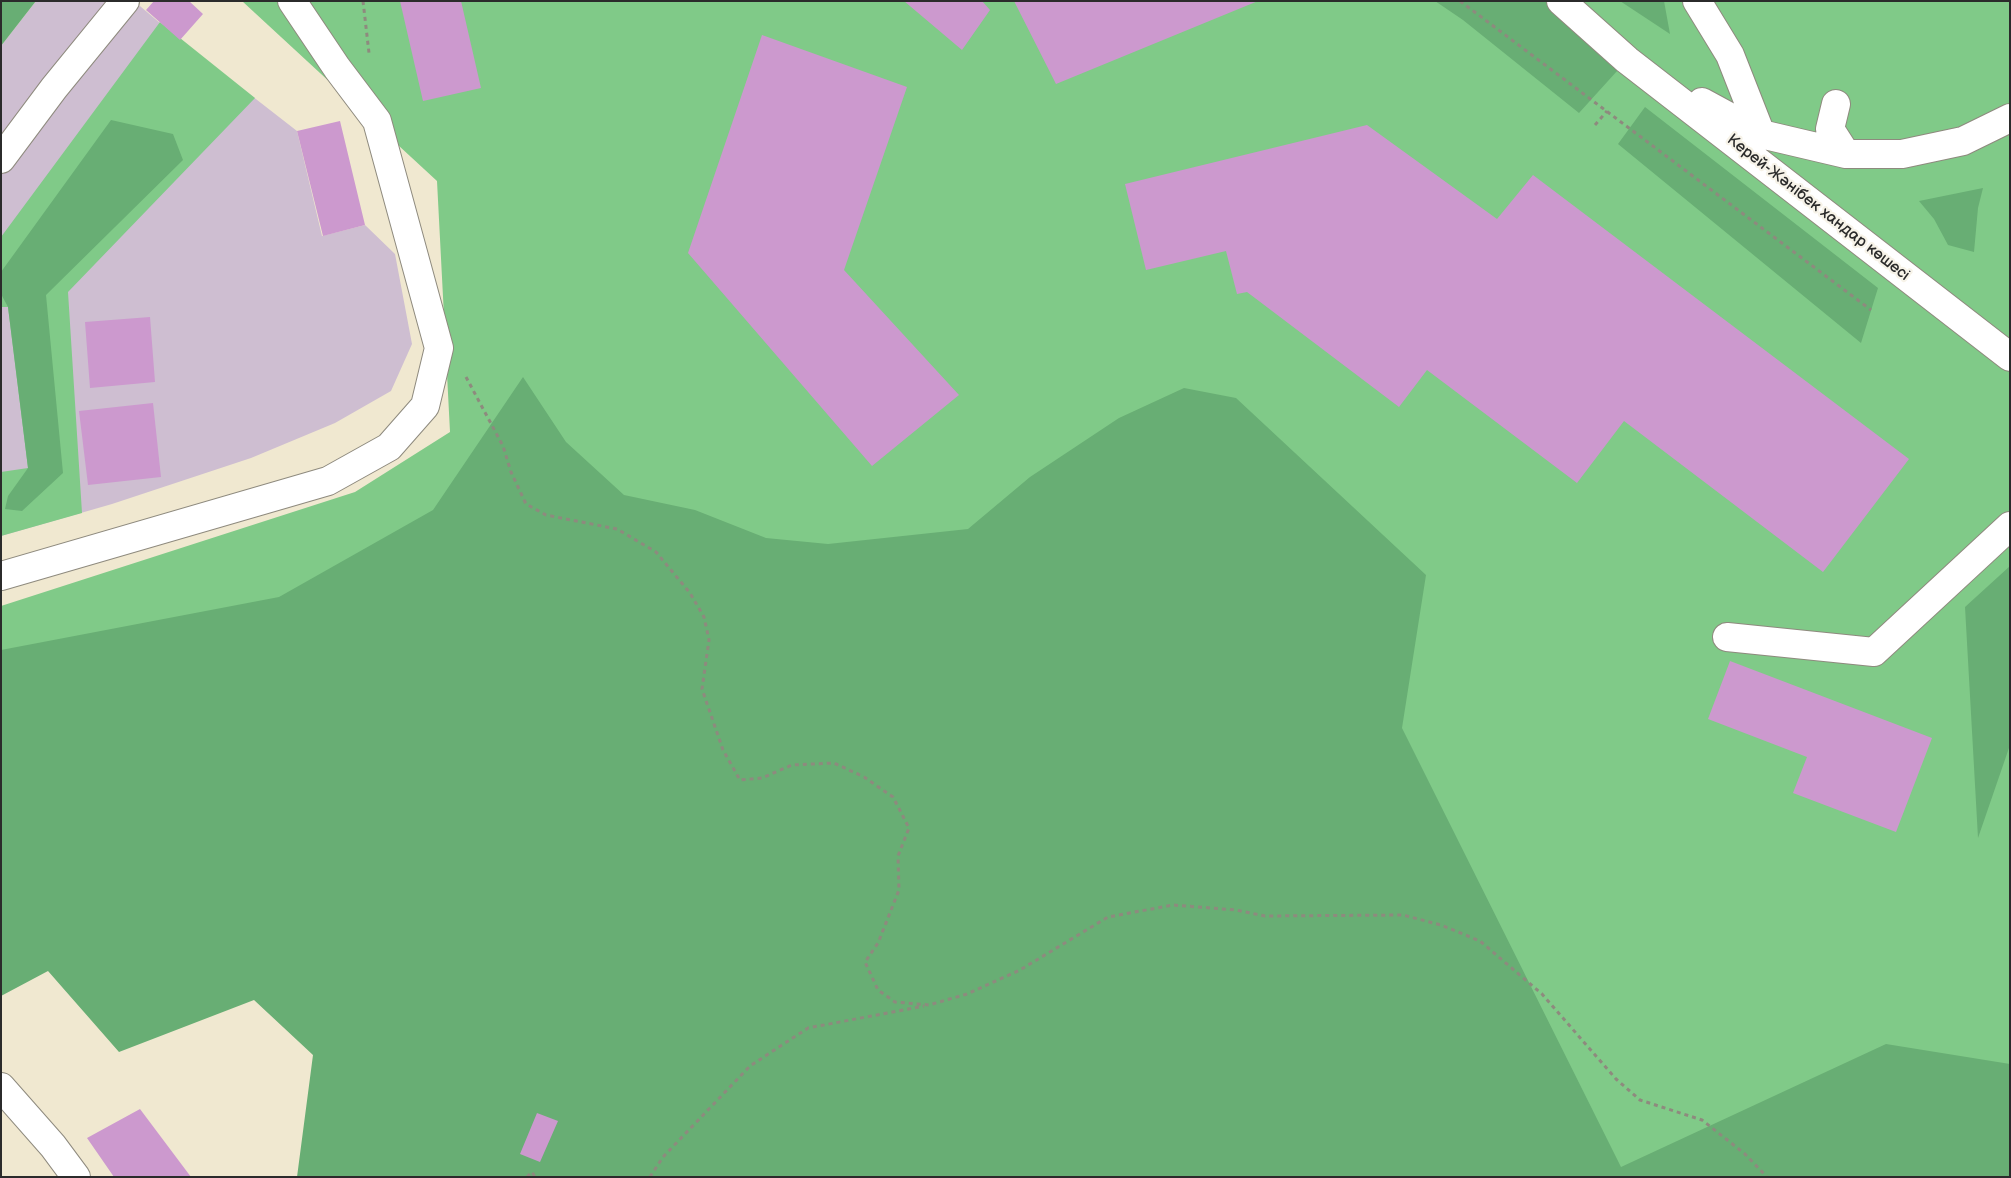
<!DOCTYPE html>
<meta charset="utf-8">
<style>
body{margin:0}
#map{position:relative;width:2011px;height:1178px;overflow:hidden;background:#f0e8d0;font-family:"Balsamiq Sans",sans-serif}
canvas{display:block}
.frame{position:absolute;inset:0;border:2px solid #2b2b2b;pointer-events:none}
</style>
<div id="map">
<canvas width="2011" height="1178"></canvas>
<div class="frame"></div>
</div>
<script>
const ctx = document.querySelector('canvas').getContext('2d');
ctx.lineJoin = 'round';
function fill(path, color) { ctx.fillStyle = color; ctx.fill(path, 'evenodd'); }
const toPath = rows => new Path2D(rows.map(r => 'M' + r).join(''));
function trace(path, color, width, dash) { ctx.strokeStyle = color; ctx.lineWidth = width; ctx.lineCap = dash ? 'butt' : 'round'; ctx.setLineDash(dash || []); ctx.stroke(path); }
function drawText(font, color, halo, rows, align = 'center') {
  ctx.font = font + ' "Balsamiq Sans",sans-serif'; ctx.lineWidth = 4.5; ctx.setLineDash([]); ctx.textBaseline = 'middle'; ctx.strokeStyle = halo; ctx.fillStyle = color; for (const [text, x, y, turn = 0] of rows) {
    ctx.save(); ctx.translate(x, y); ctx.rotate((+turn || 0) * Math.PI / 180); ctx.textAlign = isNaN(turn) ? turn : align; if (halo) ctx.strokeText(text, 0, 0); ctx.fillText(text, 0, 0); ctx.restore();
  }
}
const industrial = toPath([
 [36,1,134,1,180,40,297,131,322,236,365,225,395,254,412,344,391,391,335,423,251,458,112,504,1,536,1,46]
]);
const green = toPath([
 [242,1,2010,1,2010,1177,598,1177,771,827,1,922,1,606,355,492,450,432,437,181],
 [160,22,255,98,68,292,82,513,1,536,1,472,28,468,8,307,1,307,1,237]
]);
const forest = toPath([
 [1,1,36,1,1,46],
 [1435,1,1560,1,1627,60,1579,113,1463,20],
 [1620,1,1664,1,1670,34],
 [1645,107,1878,288,1861,343,1618,144],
 [111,120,173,134,183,160,46,295,63,473,22,511,5,509,8,496,28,468,8,307,1,294,1,272],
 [1983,188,1978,208,1974,252,1948,245,1934,219,1919,201],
 [523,377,566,442,624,495,695,510,766,538,828,544,968,529,1030,477,1119,418,1184,388,1236,398,1426,575,1402,728,1621,1167,1886,1044,2010,1064,2010,1177,297,1177,313,1055,254,1000,119,1052,48,971,1,996,1,650,279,597,433,510],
 [2010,566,2010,745,1978,838,1965,607]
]);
const building = toPath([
 [154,1,189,1,203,14,180,40,146,10],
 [400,1,461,1,481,88,423,101],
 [904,1,982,1,990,10,962,50],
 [1014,1,1258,1,1056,84],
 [762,35,907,87,844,270,959,395,872,466,688,253],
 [340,121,365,225,323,236,297,131],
 [1367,125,1497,219,1533,175,1909,459,1823,572,1624,421,1577,483,1427,370,1399,407,1247,292,1237,294,1226,251,1146,270,1125,184],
 [150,317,155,382,90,388,85,322],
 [153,403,161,477,88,485,79,411],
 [1730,661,1932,738,1896,832,1793,793,1807,757,1708,719],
 [140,1109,191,1177,114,1177,87,1138],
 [537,1113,558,1121,540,1162,520,1154]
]);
const path = toPath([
 [363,1,369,53],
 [1460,1,1871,310],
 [1595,125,1607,111],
 [466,377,503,446,511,472,526,504,546,515,617,529,656,552,690,593,704,617,709,640,702,689,723,750,740,780,762,778,792,765,834,763,864,777,893,797,909,828,898,856,899,890,878,943,865,962,878,990,895,1002,929,1005,967,994,1020,970,1108,917,1173,905,1236,910,1265,916,1403,915,1441,925,1480,941,1542,994,1616,1079,1640,1100,1702,1120,1745,1154,1767,1177],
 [527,1177,532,1172,535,1177],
 [650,1177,663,1157,750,1066,808,1028,924,1006]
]);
const minor = toPath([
 [1561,1,1627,60,2010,357],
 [1697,1,1730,55,1761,134],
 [1702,102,1761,134,1846,154,1902,154,1963,141,2010,118],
 [1836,104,1830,129,1846,154],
 [1,159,54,88,125,1],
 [1,576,328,481,389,447,425,406,439,348,377,121,337,68,292,1],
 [1727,637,1874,652,2010,526],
 [1,1087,53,1146,76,1177]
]);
const streetNames = [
 ["Керей-Жәнібек хандар көшесі",1818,208,38]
];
fill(industrial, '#cebed1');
fill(green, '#80ca88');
fill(forest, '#68ae74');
fill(building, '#cc99ce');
trace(minor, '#8e8a7e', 30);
trace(path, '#8e8a7e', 3, [4, 4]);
trace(minor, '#fff', 28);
drawText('16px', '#2b2b2b', '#f7f3e8', streetNames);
</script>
